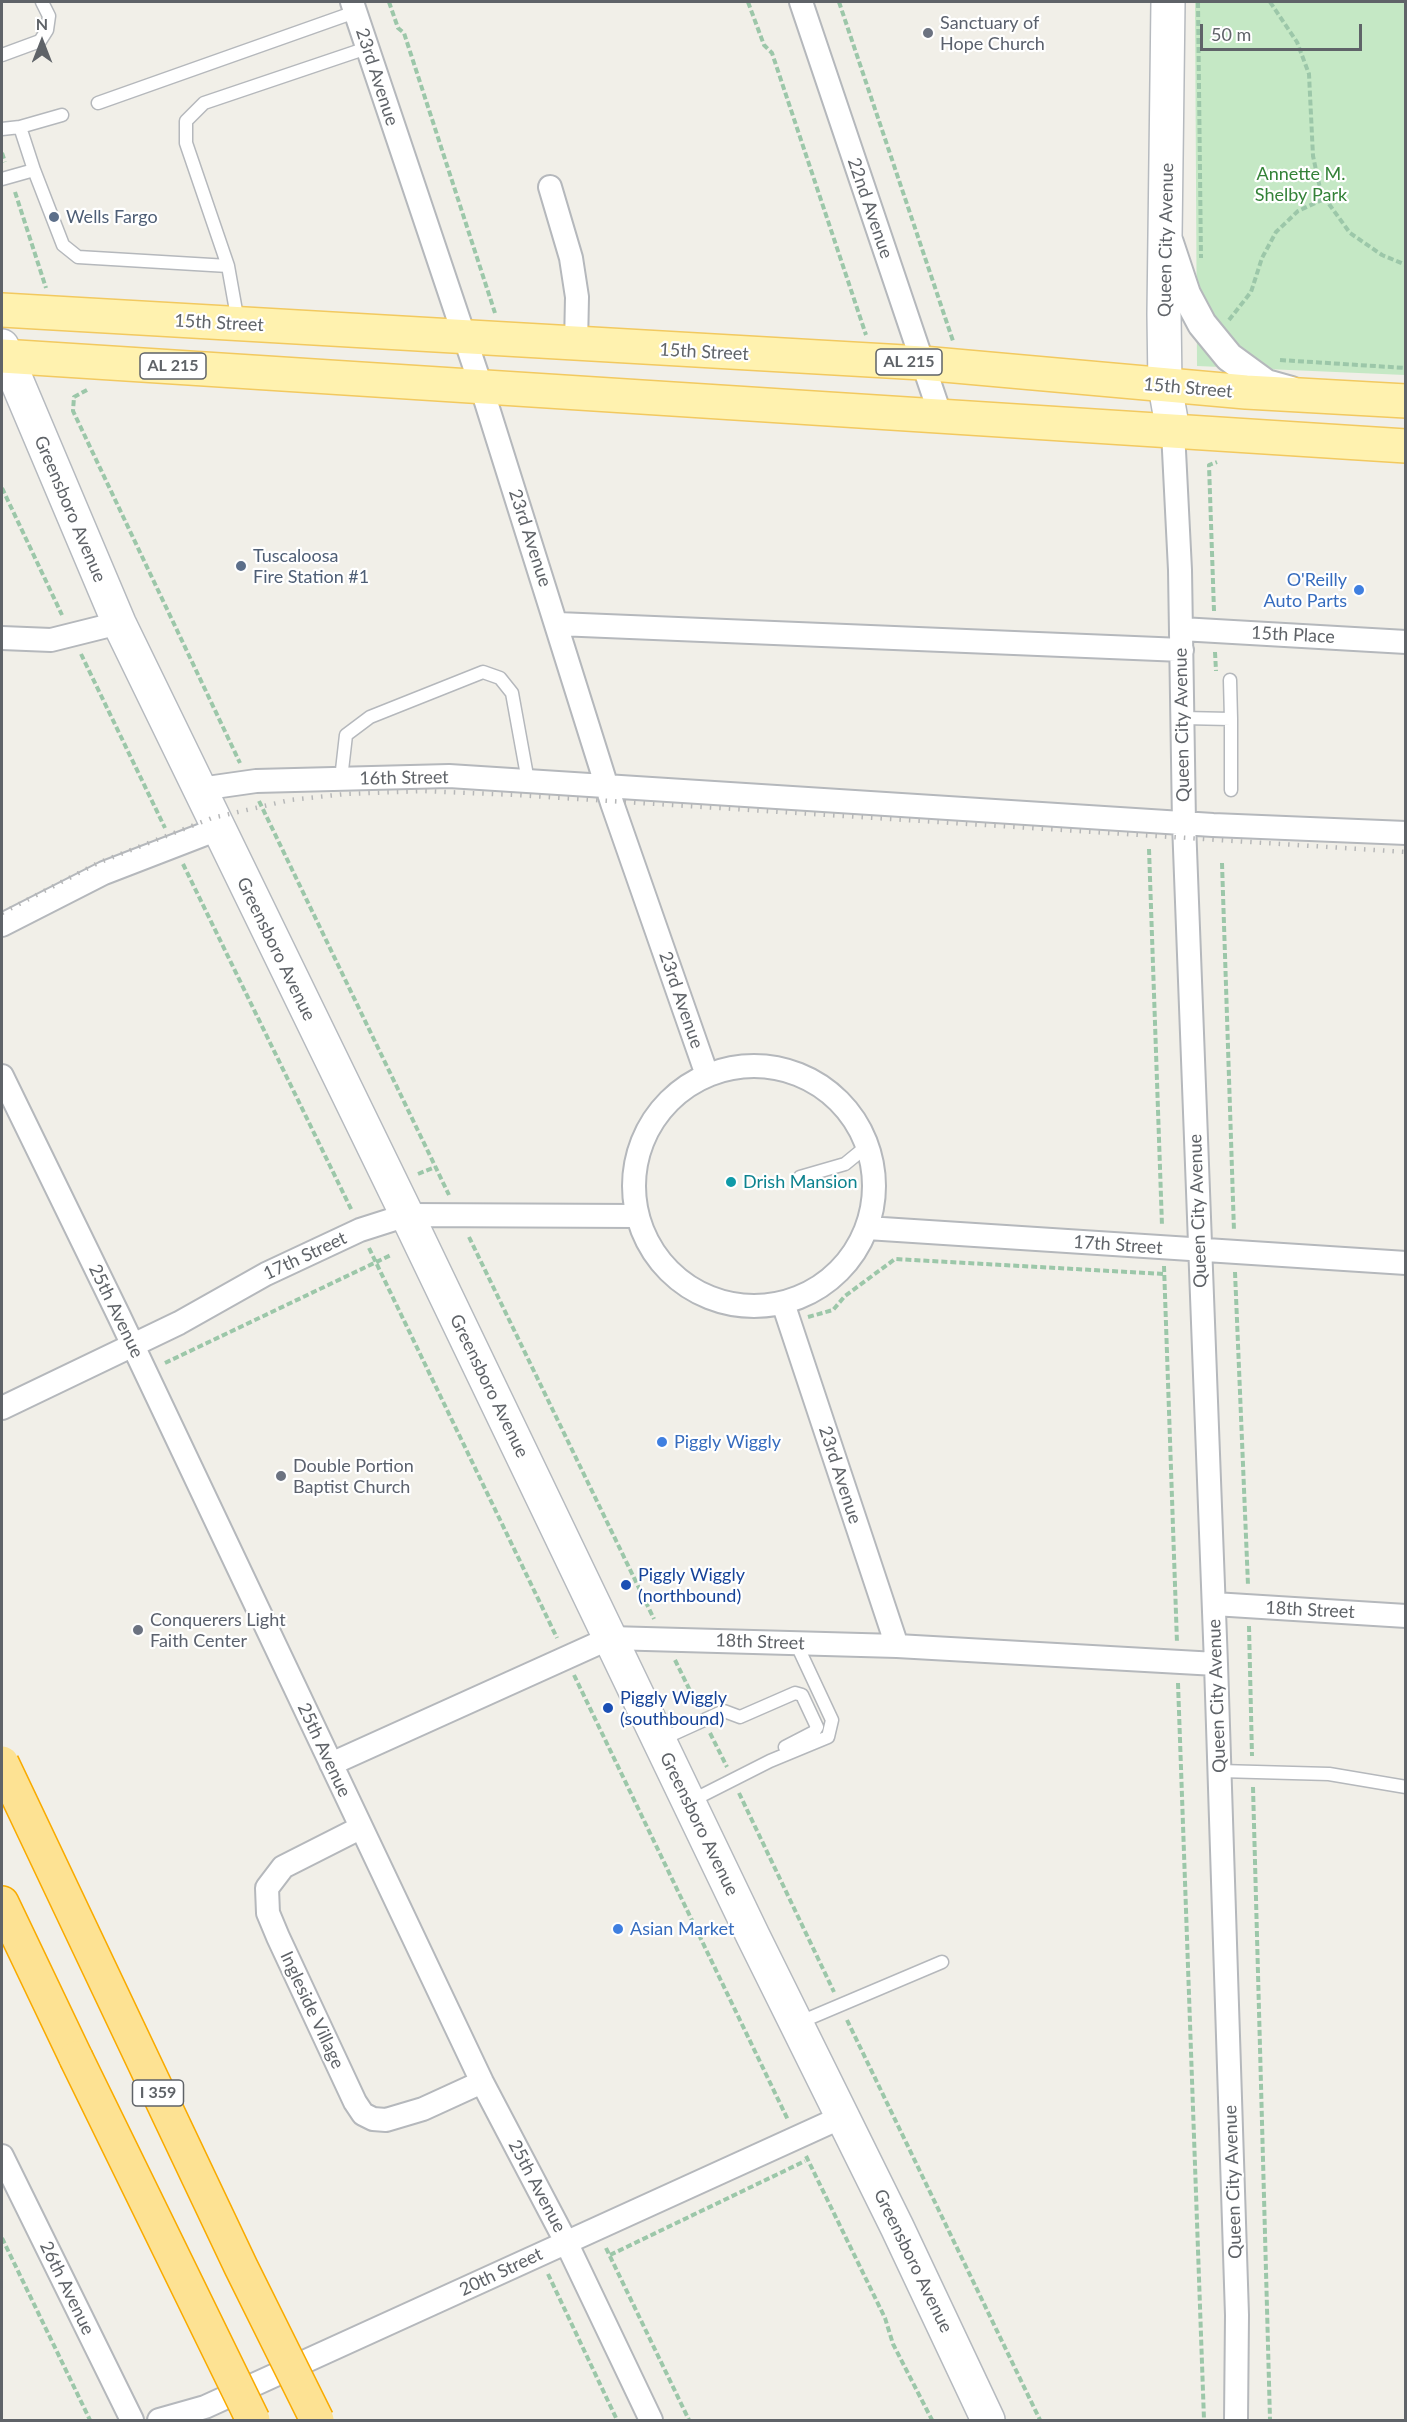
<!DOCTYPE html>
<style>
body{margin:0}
#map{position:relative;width:1407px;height:2422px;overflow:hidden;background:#f1efe8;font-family:Lato,sans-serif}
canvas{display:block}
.frame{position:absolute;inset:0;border:3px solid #5f6368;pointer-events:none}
.north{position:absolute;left:12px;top:12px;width:60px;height:60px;-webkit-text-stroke:4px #fff;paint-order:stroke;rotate:0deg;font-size:16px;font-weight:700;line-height:24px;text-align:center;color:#5f6368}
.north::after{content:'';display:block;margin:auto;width:21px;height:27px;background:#5f6368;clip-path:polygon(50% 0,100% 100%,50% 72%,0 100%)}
.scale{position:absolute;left:1200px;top:24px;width:162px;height:27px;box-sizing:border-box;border:3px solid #5f6368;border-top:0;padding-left:8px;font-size:18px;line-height:21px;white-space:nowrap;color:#5f6368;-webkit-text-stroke:4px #fff;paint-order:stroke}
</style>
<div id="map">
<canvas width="1407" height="2422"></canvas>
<div class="frame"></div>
<div class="north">N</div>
<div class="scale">50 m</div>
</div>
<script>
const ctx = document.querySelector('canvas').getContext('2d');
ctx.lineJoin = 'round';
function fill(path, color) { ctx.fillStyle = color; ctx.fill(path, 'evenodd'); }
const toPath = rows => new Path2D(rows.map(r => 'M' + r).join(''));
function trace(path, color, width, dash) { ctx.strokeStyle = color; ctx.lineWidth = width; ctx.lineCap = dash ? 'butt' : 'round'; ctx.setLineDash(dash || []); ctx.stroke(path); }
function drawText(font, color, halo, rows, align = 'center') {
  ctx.font = font + ' Lato,sans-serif'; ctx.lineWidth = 4.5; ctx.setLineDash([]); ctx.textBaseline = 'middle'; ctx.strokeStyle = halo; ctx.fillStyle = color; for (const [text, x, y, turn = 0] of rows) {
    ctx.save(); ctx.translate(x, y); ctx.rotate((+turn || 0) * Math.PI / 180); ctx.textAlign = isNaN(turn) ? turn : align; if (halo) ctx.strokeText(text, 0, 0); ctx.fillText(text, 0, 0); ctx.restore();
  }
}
const green = toPath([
 [1195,2,1405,2,1405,375,1197,366]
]);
const path = toPath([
 [389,2,398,28,404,33,495,313],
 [748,2,764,45,772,53,866,335],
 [839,2,953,341],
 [1198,2,1201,258],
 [1270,2,1297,42,1309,74,1313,156,1321,193,1350,233,1382,255,1406,265],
 [2,153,5,162],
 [15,192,46,288],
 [1229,320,1251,292,1262,258,1276,232,1298,211,1324,199],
 [1280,360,1406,368],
 [87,390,74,397,73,411,240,763],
 [2,488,62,615],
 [1214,611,1209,465,1217,462],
 [1215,652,1216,671],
 [81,654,165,828],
 [259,801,449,1195],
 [1149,849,1162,1226],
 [1222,863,1234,1231],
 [183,864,352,1211],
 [418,1174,435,1167],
 [469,1237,654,1619],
 [369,1248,557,1638],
 [1164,1266,1177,1643],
 [1235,1272,1248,1585],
 [808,1317,833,1310,845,1296,895,1259,1164,1274],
 [165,1363,391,1255],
 [1249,1626,1252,1756],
 [675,1660,698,1707],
 [574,1675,788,2120],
 [1178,1683,1204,2420],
 [710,1733,727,1767],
 [1253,1787,1270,2420],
 [739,1793,834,1992],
 [847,2020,1040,2420],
 [806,2156,885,2318,893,2344,932,2420],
 [2,2238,90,2420],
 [606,2248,689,2420],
 [610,2255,805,2161],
 [548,2274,617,2420]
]);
const service = toPath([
 [2,55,40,41,47,30,49,16,42,2],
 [98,103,355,12],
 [2,129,20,127],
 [34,170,20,127,62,115],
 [2,179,34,170,63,245,78,257,228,266],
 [238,322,228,266,186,143,186,121,204,103,367,48],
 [1183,718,1231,719,1230,680],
 [1231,719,1231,790],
 [341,779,346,735,370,717,483,672,500,678,512,693,528,781],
 [800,1177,845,1164,867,1146],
 [660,1740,724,1711,740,1717,795,1693,802,1695,817,1727,814,1732,785,1747],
 [1220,1771,1329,1774,1406,1787],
 [691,1801,770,1761,828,1737,832,1720,796,1643],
 [798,2023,942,1962]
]);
const minor = toPath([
 [352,2,481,386,612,803,707,1075],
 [801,2,940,414],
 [550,187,571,258,577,297,576,345],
 [1173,431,1180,570,1184,823,1216,1664,1237,2315,1236,2420],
 [558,624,1182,650],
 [1181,629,1406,642],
 [2,638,51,640,119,623],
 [200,789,256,781,449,776,1213,825,1406,833],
 [2,925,104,873,218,829],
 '634 1186a120 120 0 1 1 240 0a120 120 0 1 1-240 0Z',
 [2,1076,119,1316,482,2082,566,2242,651,2420],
 [867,1228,1406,1263],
 [783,1303,897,1646],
 [2,1408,179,1323,266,1274,360,1230,407,1215,637,1216],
 [1214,1604,1406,1616],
 [331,1764,610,1638,897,1646,1216,1664],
 [360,1828,283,1867,267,1888,268,1913,278,1937,355,2102,363,2114,373,2119,386,2120,423,2109,482,2082],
 [2,2156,132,2420],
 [159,2420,205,2407,842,2117]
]);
const tertiary = toPath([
 [1169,243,1186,294,1202,324,1229,357,1266,384,1291,391]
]);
const secondary = toPath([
 [1168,2,1164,314,1165,386,1173,431],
 [2,346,119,623,407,1215,753,1936,897,2227,988,2420]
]);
const primary = toPath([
 [2,310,922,363,1246,392,1406,401],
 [2,356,1406,446]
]);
const motorway = toPath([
 [2,1903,76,2058]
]);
const rail = toPath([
 [2,913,98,863,212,818,290,800,345,794,423,791,516,795,1406,852]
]);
const motorwayBridge = toPath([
 [2,1763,241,2267,317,2420],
 [76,2058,253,2420]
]);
const markers = [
 [928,33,6,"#6b7280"],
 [54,217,6,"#5c6f8a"],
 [241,566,6,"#5c6f8a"],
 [1359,590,6,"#3f7fe0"],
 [731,1182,6,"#0f9aa8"],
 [662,1442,6,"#3f7fe0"],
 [281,1476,6,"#6b7280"],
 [626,1585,6,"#1a4fb4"],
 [138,1630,6,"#6b7280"],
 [608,1708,6,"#1a4fb4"],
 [618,1929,6,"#3f7fe0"]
];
const shields = [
 [909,362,66],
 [173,366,66],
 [158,2093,51]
];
const shieldNames = [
 ["AL 215",909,362],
 ["AL 215",173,366],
 ["I 359",158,2093]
];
const worshipNames = [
 ["Sanctuary of",940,23],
 ["Hope Church",940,44],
 ["Double Portion",293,1466],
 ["Baptist Church",293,1487],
 ["Conquerers Light",150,1620],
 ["Faith Center",150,1641]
];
const streetNames = [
 ["23rd Avenue",377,77,72],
 ["22nd Avenue",870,208,71],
 ["Queen City Avenue",1166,240,-89],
 ["15th Street",219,323,3],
 ["15th Street",704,352,3],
 ["15th Street",1188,388,5],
 ["Greensboro Avenue",70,509,67],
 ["23rd Avenue",530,538,72],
 ["15th Place",1293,635,3],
 ["Queen City Avenue",1182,725,-91],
 ["16th Street",404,778,-1],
 ["Greensboro Avenue",276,949,64],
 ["23rd Avenue",681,1000,71],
 ["Queen City Avenue",1198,1211,-92],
 ["17th Street",1118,1245,4],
 ["17th Street",305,1256,-25],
 ["25th Avenue",116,1311,64],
 ["Greensboro Avenue",489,1386,64],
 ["23rd Avenue",840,1475,72],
 ["18th Street",1310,1610,3],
 ["18th Street",760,1642,2],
 ["Queen City Avenue",1217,1696,-92],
 ["25th Avenue",324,1750,65],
 ["Greensboro Avenue",699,1824,64],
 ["Ingleside Village",312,2010,65],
 ["Queen City Avenue",1233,2182,-92],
 ["25th Avenue",537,2186,62],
 ["Greensboro Avenue",913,2261,64],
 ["20th Street",501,2272,-25],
 ["26th Avenue",67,2288,64]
];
const parkNames = [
 ["Annette M.",1301,174],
 ["Shelby Park",1301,195]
];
const serviceNames = [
 ["Wells Fargo",66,217],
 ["Tuscaloosa",253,556],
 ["Fire Station #1",253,577]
];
const shopNames = [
 ["O'Reilly",1347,580,"right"],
 ["Auto Parts",1347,601,"right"],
 ["Piggly Wiggly",674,1442],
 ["Asian Market",630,1929]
];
const cultureNames = [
 ["Drish Mansion",743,1182]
];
const transitNames = [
 ["Piggly Wiggly",638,1575],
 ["(northbound)",638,1596],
 ["Piggly Wiggly",620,1698],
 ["(southbound)",620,1719]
];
fill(green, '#c5e8c5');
trace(service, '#b5b8bc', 15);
trace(minor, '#b5b8bc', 26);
trace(tertiary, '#b5b8bc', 32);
trace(secondary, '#b6babf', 36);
trace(primary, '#f2c960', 36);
trace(motorway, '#f9ab00', 36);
trace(path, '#9cc7a9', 4, [6, 3]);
trace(service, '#fff', 12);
trace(minor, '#fff', 22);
trace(tertiary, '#fff', 28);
trace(secondary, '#fff', 33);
trace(primary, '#fff2af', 33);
trace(motorway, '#fde293', 33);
trace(rail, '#b6b7b8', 4.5, [1.5, 8]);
trace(motorwayBridge, '#f9ab00', 36, []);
trace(motorwayBridge, '#fde293', 33);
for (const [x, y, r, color] of markers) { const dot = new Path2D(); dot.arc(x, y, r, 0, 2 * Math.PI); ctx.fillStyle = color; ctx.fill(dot); trace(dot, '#fff', 2); }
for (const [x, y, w] of shields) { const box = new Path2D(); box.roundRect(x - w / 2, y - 13, w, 26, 4.5); ctx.fillStyle = '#fff'; ctx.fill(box); trace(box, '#5f6368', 1.5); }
drawText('bold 16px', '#5f6368', null, shieldNames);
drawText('18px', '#5b616d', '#fff', worshipNames, 'left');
drawText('18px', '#5f6368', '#fff', streetNames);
drawText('18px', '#348238', '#fff', parkNames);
drawText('18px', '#4e5e75', '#fff', serviceNames, 'left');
drawText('18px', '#366cbe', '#fff', shopNames, 'left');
drawText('18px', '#0d838f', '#fff', cultureNames, 'left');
drawText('18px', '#164399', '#fff', transitNames, 'left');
</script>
